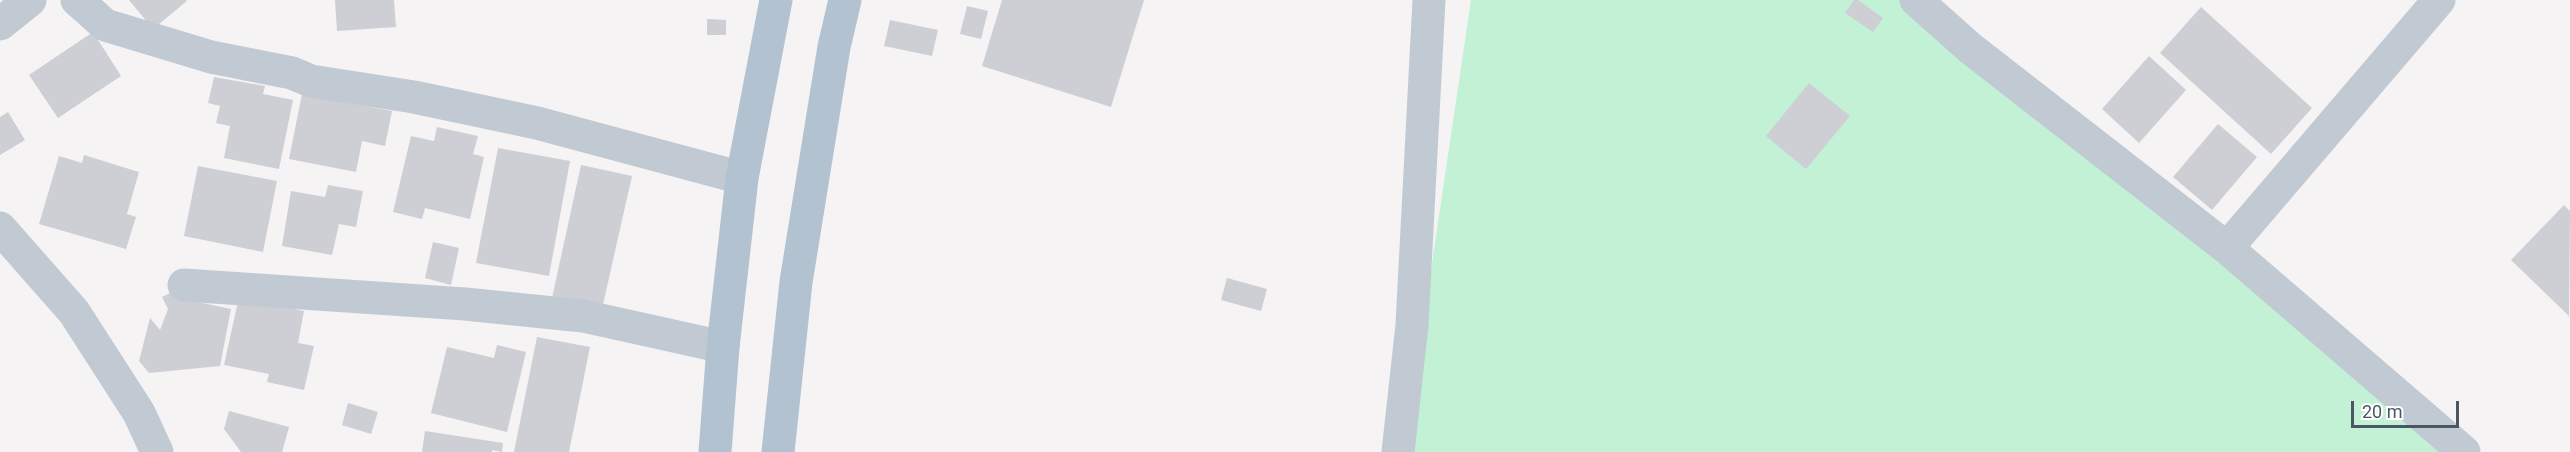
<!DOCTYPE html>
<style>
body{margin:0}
#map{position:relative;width:2570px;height:452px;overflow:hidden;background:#f5f3f3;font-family:Roboto,sans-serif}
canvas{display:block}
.scale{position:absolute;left:2351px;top:401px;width:108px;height:27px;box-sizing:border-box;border:3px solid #4a5661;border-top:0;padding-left:8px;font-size:18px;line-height:21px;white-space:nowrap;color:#4a5661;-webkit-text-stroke:4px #fff;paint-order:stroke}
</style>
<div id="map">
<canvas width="2570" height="452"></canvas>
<div class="scale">20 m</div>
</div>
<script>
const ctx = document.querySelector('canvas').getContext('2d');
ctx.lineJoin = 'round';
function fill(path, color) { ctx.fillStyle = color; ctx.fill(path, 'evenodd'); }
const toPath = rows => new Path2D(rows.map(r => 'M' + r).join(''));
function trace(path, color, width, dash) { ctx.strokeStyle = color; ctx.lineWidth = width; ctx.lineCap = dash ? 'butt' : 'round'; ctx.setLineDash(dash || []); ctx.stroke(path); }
const green = toPath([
 [1471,0,1913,0,2464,452,1404,452]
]);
const building = toPath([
 [129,0,186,0,187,1,153,29],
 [335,0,394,0,396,27,337,31],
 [1002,0,1144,0,1111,107,982,66],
 [1854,0,1858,0,1883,18,1873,32,1845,13],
 [967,6,988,11,981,39,960,34],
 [2201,7,2312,108,2271,154,2160,53],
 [707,19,726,20,726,35,707,35],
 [890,20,938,30,932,56,884,46],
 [93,32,121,76,58,118,29,75],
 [2149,56,2186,90,2139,143,2102,109],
 [214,77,265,86,263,94,293,100,279,169,224,158,230,126,216,123,220,106,208,103],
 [1809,83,1850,116,1806,169,1766,136],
 [302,94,392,111,385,146,362,141,356,172,289,159],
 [8,112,25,140,0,155,0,117],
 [2218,124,2257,157,2212,210,2173,177],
 [437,127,478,136,473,154,484,157,470,219,425,208,422,219,393,212,411,136,434,141],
 [498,148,570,161,549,276,476,263],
 [84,155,139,172,127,214,136,217,126,249,39,224,59,156,82,163],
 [581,165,632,176,602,309,552,298],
 [198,166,277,181,263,252,184,236],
 [328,185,363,191,356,227,339,224,332,255,282,246,291,191,325,197],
 [2564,205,2570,211,2569,316,2511,260],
 [433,242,459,248,451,285,425,278],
 [1227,278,1267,289,1261,311,1221,300],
 [186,285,193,301,231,309,220,366,149,373,139,361,150,318,160,330,168,309,162,297],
 [239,297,304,311,298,343,314,346,304,390,267,382,269,374,224,365],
 [537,337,590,347,569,452,514,452],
 [497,345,526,352,507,432,431,413,447,347,494,358],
 [348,403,378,412,371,434,342,425],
 [229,411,289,427,282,452,241,452,224,429],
 [425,431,503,443,502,452,492,450,492,452,422,452]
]);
const minor = toPath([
 [77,0,105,25,211,57,292,73,311,81,414,97,537,123,742,178],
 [1916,0,1970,48,2227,248,2464,452],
 [0,228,74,312,139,413,157,452],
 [2227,248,2439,0],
 [184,285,465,304,583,316,723,347],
 [1398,452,1412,325,1429,0]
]);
const tertiary = toPath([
 [0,24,30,0]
]);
const primary = toPath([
 [715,452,723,347,742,178,776,0],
 [778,452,796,282,834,47,845,0]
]);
fill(green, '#c3f1d5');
fill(building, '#cdcfd5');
trace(minor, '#c1cad2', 33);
trace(tertiary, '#c1cad2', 33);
trace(primary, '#b3c2d1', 33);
</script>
